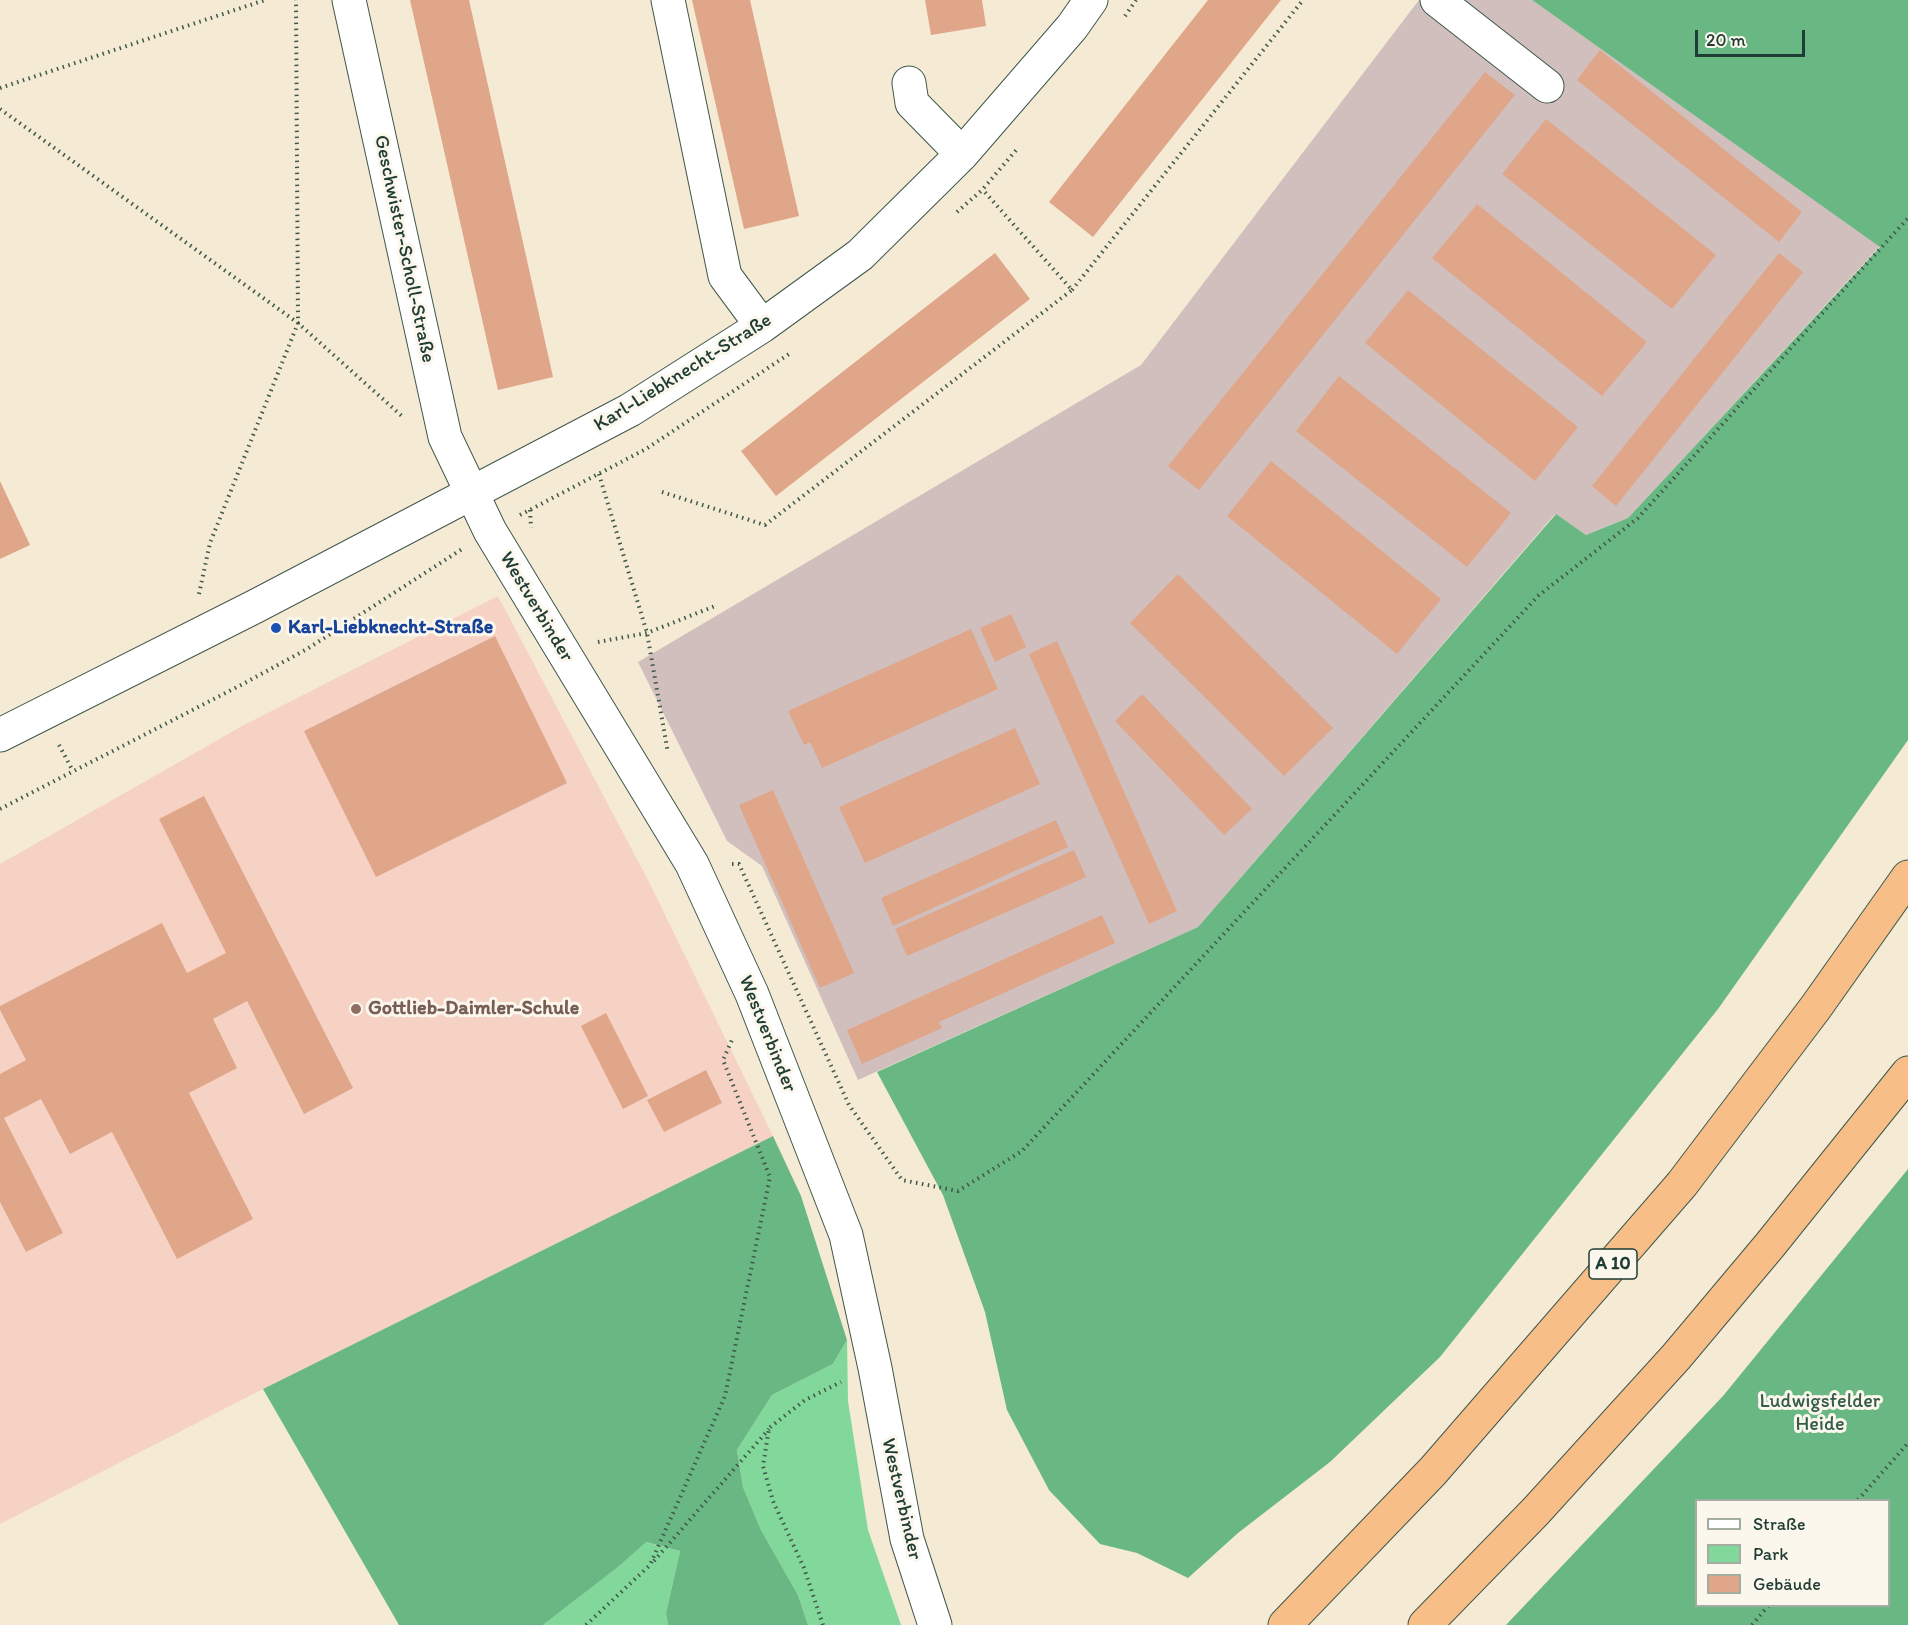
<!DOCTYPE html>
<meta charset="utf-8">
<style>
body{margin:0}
#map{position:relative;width:1908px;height:1625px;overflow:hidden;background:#f5ead4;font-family:Itim,sans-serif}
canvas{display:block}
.legend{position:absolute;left:1695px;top:1499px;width:195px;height:108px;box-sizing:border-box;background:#fbf7ec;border:2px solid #a3ada2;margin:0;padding:8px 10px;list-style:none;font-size:18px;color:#1f3d34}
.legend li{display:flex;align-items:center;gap:12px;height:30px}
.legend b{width:30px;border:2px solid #a3ada2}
.scale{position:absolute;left:1695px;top:30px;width:110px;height:27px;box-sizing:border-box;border:3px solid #1f3d34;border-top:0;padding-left:8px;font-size:18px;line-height:21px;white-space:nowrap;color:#1f3d34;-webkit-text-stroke:4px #fbf7ec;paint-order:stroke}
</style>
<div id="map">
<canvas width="1908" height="1625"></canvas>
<ul class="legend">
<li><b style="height:8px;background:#fff"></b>Straße</li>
<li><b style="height:16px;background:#82d89b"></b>Park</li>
<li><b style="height:16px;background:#dfa68a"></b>Gebäude</li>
</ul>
<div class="scale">20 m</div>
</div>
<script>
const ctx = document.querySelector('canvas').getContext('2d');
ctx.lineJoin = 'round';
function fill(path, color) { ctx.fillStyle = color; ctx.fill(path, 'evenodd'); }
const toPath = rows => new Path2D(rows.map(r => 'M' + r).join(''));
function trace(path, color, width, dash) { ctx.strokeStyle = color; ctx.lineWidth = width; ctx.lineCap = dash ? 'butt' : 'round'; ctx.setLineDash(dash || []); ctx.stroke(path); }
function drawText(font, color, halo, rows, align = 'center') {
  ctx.font = font + ' Itim,sans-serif'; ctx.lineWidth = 6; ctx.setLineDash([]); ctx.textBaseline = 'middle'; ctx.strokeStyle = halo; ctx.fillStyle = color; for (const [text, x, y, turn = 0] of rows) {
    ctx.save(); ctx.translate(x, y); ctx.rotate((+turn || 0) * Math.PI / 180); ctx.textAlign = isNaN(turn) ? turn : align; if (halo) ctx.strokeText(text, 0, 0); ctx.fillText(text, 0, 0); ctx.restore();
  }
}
const built = toPath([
 [498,596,649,882,773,1136,263,1389,0,1524,0,864,244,725]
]);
const industrial = toPath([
 [1419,0,1532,0,1880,246,1628,518,1586,535,1555,514,1198,927,858,1080,762,866,727,841,638,662,1141,365]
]);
const green = toPath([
 [847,1340,848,1401,868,1530,901,1625,808,1625,798,1595,761,1530,743,1487,737,1450,772,1395,833,1364],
 [645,1542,680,1551,666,1613,668,1625,543,1625,617,1568]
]);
const forest = toPath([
 [1532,0,1908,0,1908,740,1718,1009,1440,1357,1330,1462,1238,1533,1188,1578,1137,1553,1100,1544,1049,1490,1007,1410,985,1312,943,1195,877,1072,1198,927,1556,514,1586,535,1628,518,1880,247],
 [773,1136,801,1196,847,1340,833,1364,772,1395,737,1450,743,1487,761,1530,798,1595,808,1625,668,1625,666,1613,680,1551,646,1542,617,1568,543,1625,399,1625,263,1389],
 [1908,1169,1908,1625,1506,1625,1723,1396],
 [1696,1500,1888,1500,1888,1606,1696,1606]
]);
const building = toPath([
 [410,0,469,0,553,377,498,390],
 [692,0,750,0,799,216,744,229],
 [925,0,982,0,986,26,931,35],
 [1208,0,1281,0,1093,237,1049,202],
 [1600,50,1802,212,1779,242,1577,80],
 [1485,72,1515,95,1199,490,1168,466],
 [1546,119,1716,255,1672,309,1502,174],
 [1477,204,1647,342,1602,396,1432,258],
 [995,253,1030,299,776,496,741,451],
 [1779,253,1803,272,1616,506,1592,486],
 [1408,290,1578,427,1535,481,1365,343],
 [1339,376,1511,513,1467,567,1296,431],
 [1271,461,1441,599,1397,654,1227,516],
 [0,481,30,545,0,559],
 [1178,574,1333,728,1284,776,1130,623],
 [1011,614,1026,647,995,662,980,628],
 [971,629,998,689,822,768,810,742,804,745,788,711],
 [495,636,567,783,376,877,304,731],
 [1057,641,1177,911,1149,924,1029,654],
 [1142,694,1252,809,1224,835,1115,721],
 [1015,728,1040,784,865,863,839,807],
 [773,790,854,973,820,988,739,805],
 [204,796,353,1088,304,1114,247,1001,213,1019,237,1068,189,1093,253,1219,177,1259,112,1132,70,1154,41,1099,4,1118,63,1233,26,1252,0,1202,0,1074,26,1060,0,1010,0,1006,162,923,187,973,226,953,159,819],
 [1056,820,1068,847,893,926,881,898],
 [1074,850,1086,877,907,956,895,929],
 [1102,915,1115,943,939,1022,942,1028,862,1064,847,1030],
 [606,1013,648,1096,623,1109,581,1026],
 [706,1070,722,1103,664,1132,647,1100]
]);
const path = toPath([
 [1125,16,1136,0],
 [0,88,265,0],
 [0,109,298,323,404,418],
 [957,212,982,190,1018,148],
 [1072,290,1303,0],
 [599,474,647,633,668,753],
 [662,492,765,525,1072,290,982,189],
 [530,510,531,528],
 [520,515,646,449,789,354],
 [199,594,210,543,298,323,296,0],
 [598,642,647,633,715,606],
 [59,745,73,771],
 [0,809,241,685,307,649,462,549],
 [732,864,739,864,849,1105,902,1180,958,1191,1022,1151,1538,596,1638,518,1908,218],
 [1858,1500,1908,1443],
 [654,1561,769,1429],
 [586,1625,650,1565,725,1396,770,1177,723,1060,732,1040],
 [823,1625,804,1568,773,1501,763,1466,769,1428,805,1400,841,1382],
 [1752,1625,1768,1606]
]);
const minor = toPath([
 [349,0,445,437,490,531,692,864,752,994,846,1235,875,1368,907,1539,935,1625],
 [668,0,725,276,762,326],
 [1437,0,1547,86],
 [909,83,912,103,962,154],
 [0,735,256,606,630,410,762,326,860,255,962,154,1072,27,1091,0]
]);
const highway = toPath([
 [1285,1625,1433,1471,1682,1184,1816,1007,1908,877],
 [1425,1625,1536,1511,1676,1357,1770,1245,1908,1073]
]);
const markers = [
 [276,628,6,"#1a4fb4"],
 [356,1009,6,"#8d6e63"]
];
const shields = [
 [1613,1264,48]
];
const shieldNames = [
 ["A 10",1613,1264]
];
const streetNames = [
 ["Geschwister-Scholl-Straße",404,249,78],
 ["Karl-Liebknecht-Straße",683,373,-32],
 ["Westverbinder",536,607,59],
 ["Westverbinder",767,1034,68],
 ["Westverbinder",901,1499,77]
];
const transitNames = [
 ["Karl-Liebknecht-Straße",288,628]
];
const educationNames = [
 ["Gottlieb-Daimler-Schule",368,1009]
];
const parkNames = [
 ["Ludwigsfelder",1820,1402],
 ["Heide",1820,1425]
];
fill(built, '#f6d2c4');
fill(industrial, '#d1bfbe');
fill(green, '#82d89b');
fill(forest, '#69b883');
fill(building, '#dfa68a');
trace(minor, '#3f574c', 35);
trace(highway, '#3f574c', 35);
trace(path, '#3f574c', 4, [1.5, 4.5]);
trace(minor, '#fff', 33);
trace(highway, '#f7be87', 33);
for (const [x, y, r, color] of markers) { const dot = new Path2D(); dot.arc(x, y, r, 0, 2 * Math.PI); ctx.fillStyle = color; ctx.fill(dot); trace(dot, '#fbf7ec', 2); }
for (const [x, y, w] of shields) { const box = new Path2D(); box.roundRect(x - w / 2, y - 15, w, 30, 4.5); ctx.fillStyle = '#fbf7ec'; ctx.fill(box); trace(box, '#1f3d34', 1.5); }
drawText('bold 18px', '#1f3d34', null, shieldNames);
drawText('20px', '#1f3d34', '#fbf7ec', streetNames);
drawText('bold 20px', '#164399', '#fbf7ec', transitNames, 'left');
drawText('bold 20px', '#785e54', '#fbf7ec', educationNames, 'left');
drawText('20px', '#335c49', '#fbf7ec', parkNames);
</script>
